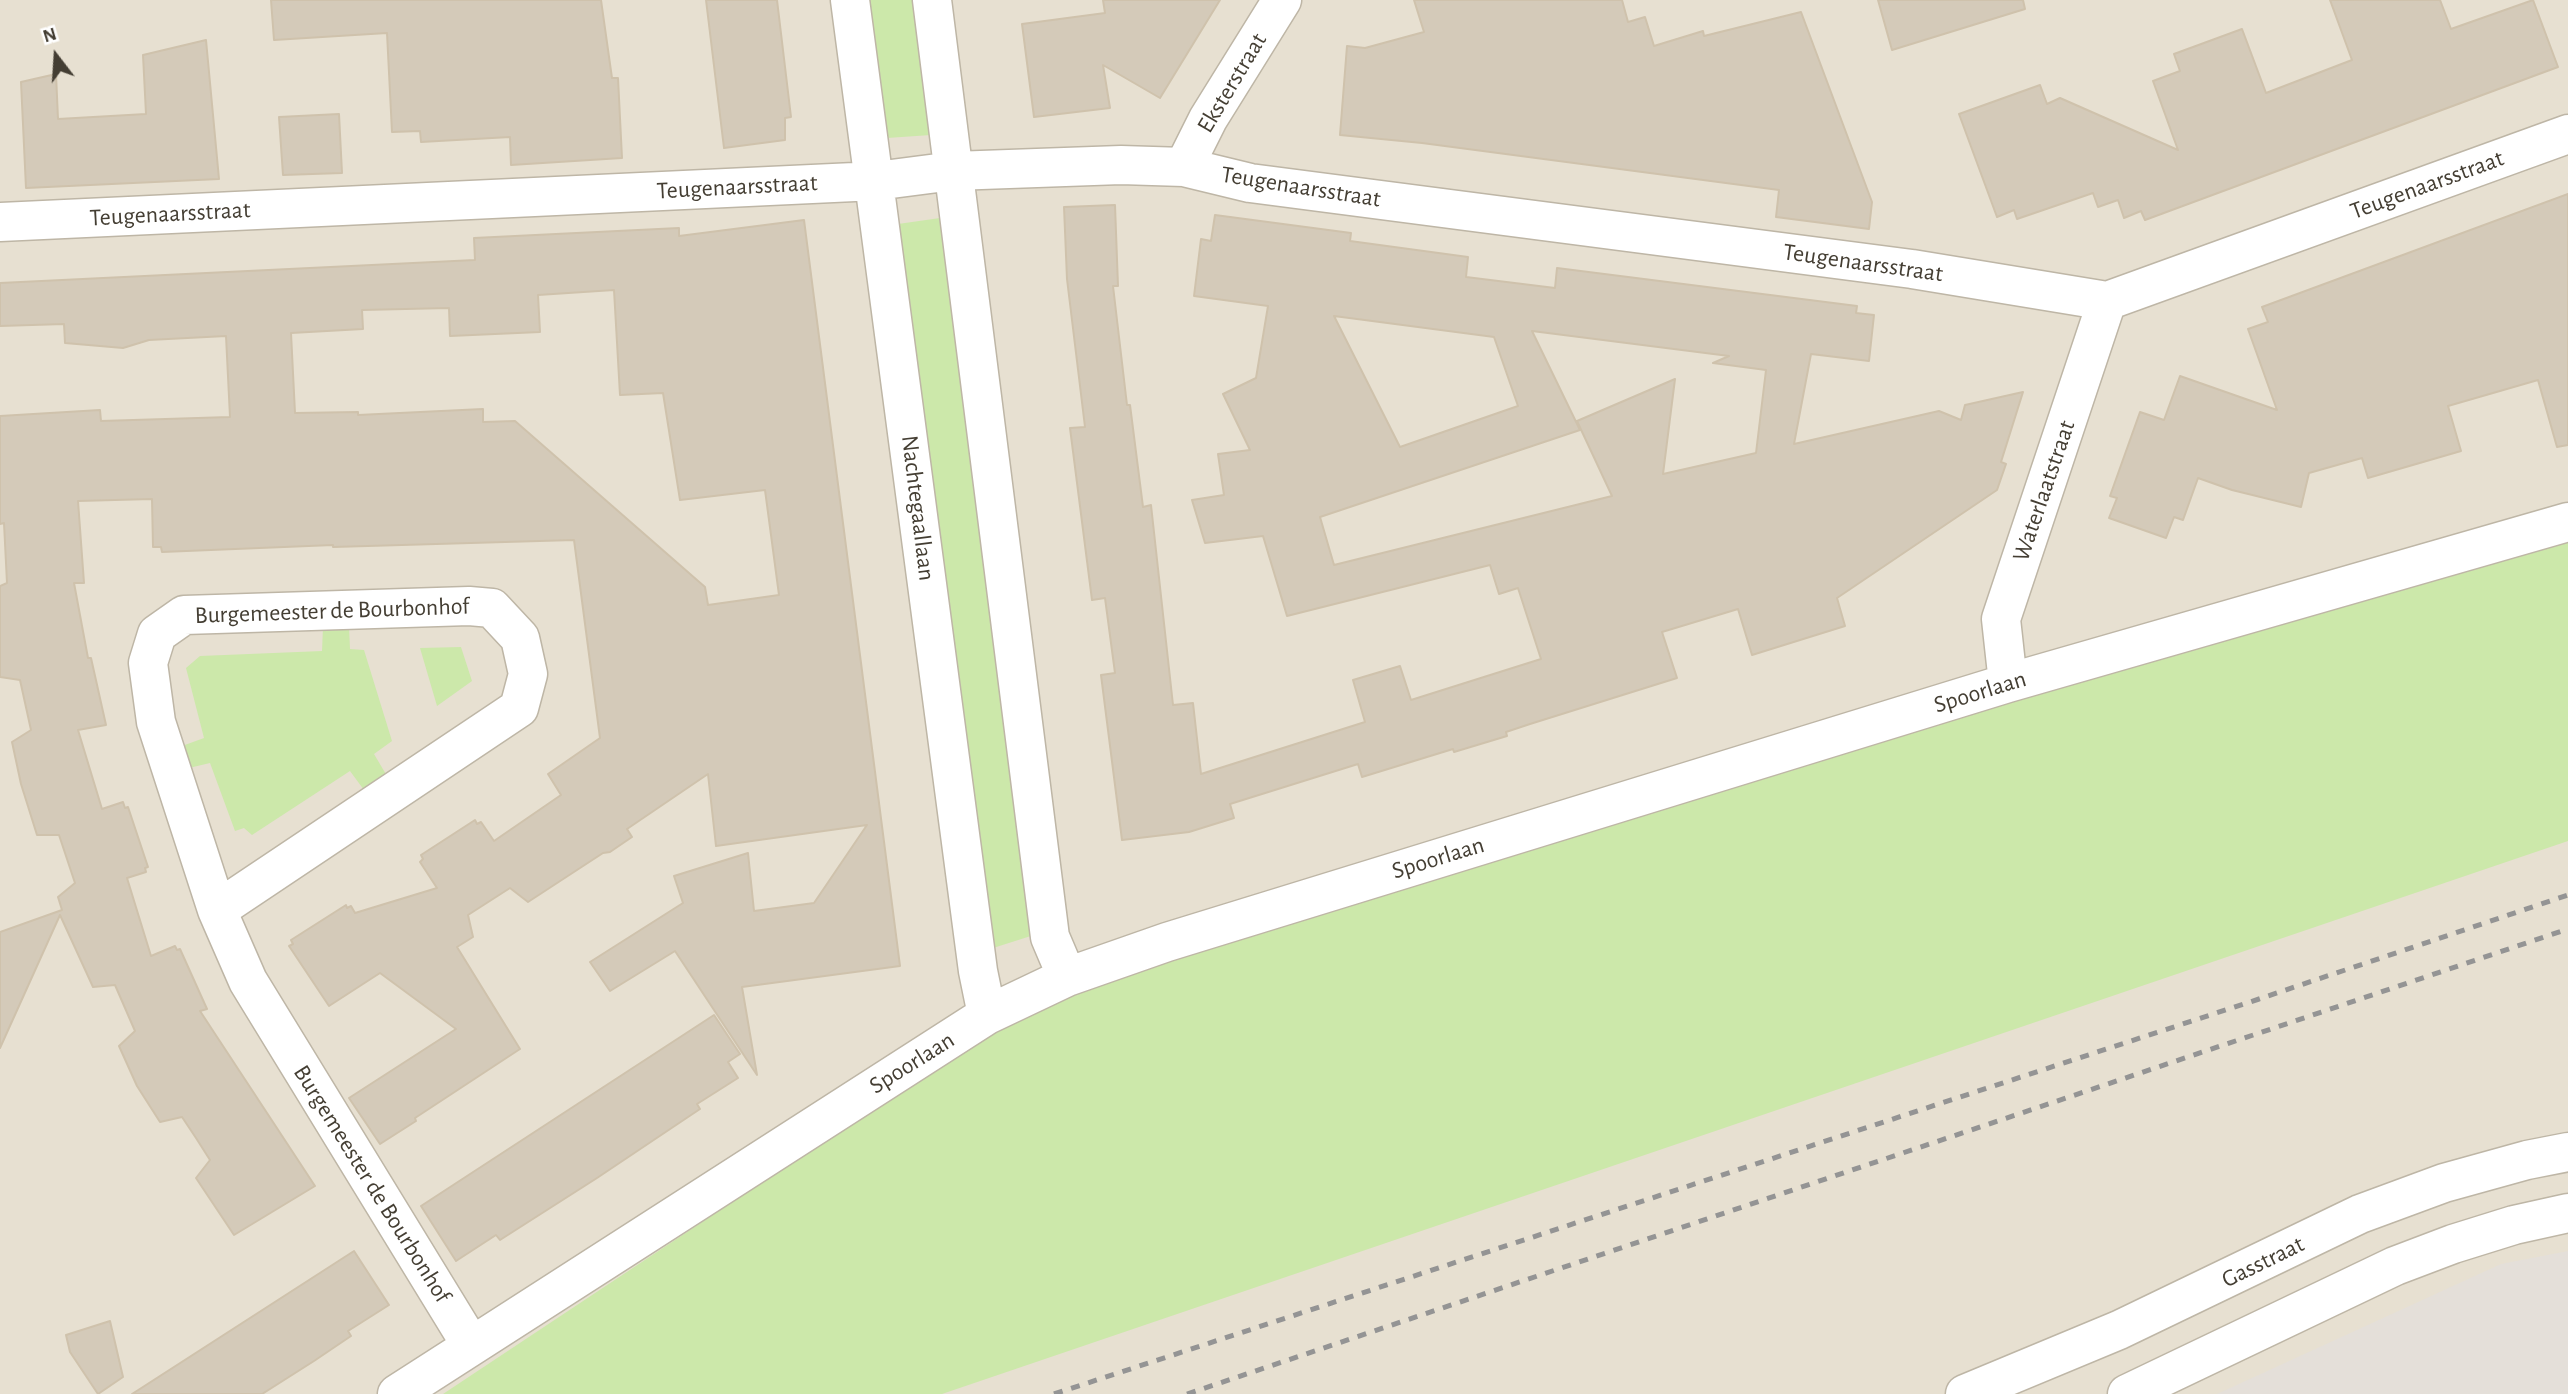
<!DOCTYPE html>
<style>
body{margin:0}
#map{position:relative;width:2568px;height:1394px;overflow:hidden;background:#f2eee4;font-family:"Alegreya Sans",sans-serif}
canvas{display:block}
.north{position:absolute;left:21px;top:21px;width:70px;height:70px;-webkit-text-stroke:5px #fff;paint-order:stroke;rotate:343deg;font-size:19px;font-weight:700;line-height:28px;text-align:center;color:#443e33}
.north::after{content:'';display:block;margin:auto;width:24px;height:32px;background:#443e33;clip-path:polygon(50% 0,100% 100%,50% 72%,0 100%)}
</style>
<div id="map">
<canvas width="2568" height="1394"></canvas>
<div class="north">N</div>
</div>
<script>
const ctx = document.querySelector('canvas').getContext('2d');
ctx.lineJoin = 'round';
function fill(path, color) { ctx.fillStyle = color; ctx.fill(path, 'evenodd'); }
const toPath = rows => new Path2D(rows.map(r => 'M' + r).join(''));
function trace(path, color, width, dash) { ctx.strokeStyle = color; ctx.lineWidth = width; ctx.lineCap = dash ? 'butt' : 'round'; ctx.setLineDash(dash || []); ctx.stroke(path); }
function drawText(font, color, halo, rows, align = 'center') {
  ctx.font = font + ' "Alegreya Sans",sans-serif'; ctx.lineWidth = 5; ctx.setLineDash([]); ctx.textBaseline = 'middle'; ctx.strokeStyle = halo; ctx.fillStyle = color; for (const [text, x, y, turn = 0] of rows) {
    ctx.save(); ctx.translate(x, y); ctx.rotate((+turn || 0) * Math.PI / 180); ctx.textAlign = isNaN(turn) ? turn : align; if (halo) ctx.strokeText(text, 0, 0); ctx.fillText(text, 0, 0); ctx.restore();
  }
}
const residential = toPath([
 [0,0,2568,0,2568,1394,0,1394]
]);
const industrial = toPath([
 [2568,1251,2568,1394,2217,1394,2501,1264]
]);
const green = toPath([
 [869,0,914,0,931,135,887,138],
 [940,218,1034,935,990,949,898,224],
 [2568,524,2568,841,942,1394,443,1394,1008,1019,1097,974],
 [349,626,350,649,364,650,392,741,374,754,387,776,364,790,350,771,252,835,244,828,235,831,210,763,189,768,182,746,204,738,186,668,200,656,322,651,323,627],
 [461,647,472,681,437,706,420,648]
]);
const building = toPath([
 [271,0,601,0,612,78,618,78,622,158,511,165,510,137,421,142,420,131,392,132,387,33,274,40,271,0],
 [706,0,777,0,791,117,785,118,785,140,724,148,706,0],
 [1103,0,1220,0,1160,98,1103,65,1110,108,1034,117,1022,24,1105,13,1103,0],
 [1414,0,1622,0,1628,22,1645,17,1654,46,1703,31,1704,36,1801,12,1872,202,1869,229,1776,217,1779,190,1422,143,1340,135,1347,46,1365,48,1424,32,1414,0],
 [1878,0,2023,0,2025,9,1892,50,1878,0],
 [2330,0,2440,0,2451,29,2533,0,2558,67,2145,220,2141,211,2124,218,2118,200,2098,207,2093,193,2017,219,2014,210,1997,217,1959,114,2040,85,2047,104,2060,98,2178,150,2153,81,2180,71,2174,54,2242,29,2266,93,2352,60,2330,0],
 [206,40,219,179,26,188,21,82,56,74,58,119,146,114,143,55,206,40],
 [339,114,342,173,283,175,279,117,339,114],
 [2568,194,2568,445,2557,447,2538,380,2448,406,2461,451,2368,478,2362,458,2309,473,2301,507,2232,490,2198,478,2183,520,2174,517,2166,538,2109,518,2117,498,2110,496,2140,412,2164,420,2180,376,2277,410,2248,329,2268,322,2262,307,2568,194],
 [1115,205,1118,286,1113,286,1127,405,1130,405,1143,507,1151,505,1173,705,1193,703,1201,774,1365,722,1353,680,1400,666,1411,700,1541,659,1518,588,1499,594,1490,565,1287,616,1263,536,1205,543,1192,500,1224,495,1218,454,1250,450,1223,394,1256,378,1268,306,1194,296,1201,239,1211,241,1215,215,1351,233,1350,241,1468,257,1466,277,1555,288,1557,268,1857,306,1856,313,1874,315,1869,361,1811,354,1794,444,1939,411,1961,420,1965,405,2023,392,2001,462,2006,464,1997,490,1837,598,1845,626,1752,655,1738,609,1662,632,1677,678,1530,724,1506,732,1507,736,1454,752,1453,749,1362,777,1358,764,1230,804,1234,818,1189,832,1122,840,1101,675,1115,673,1105,598,1092,600,1070,428,1085,427,1067,279,1064,207,1115,205],
 [1334,316,1494,337,1518,406,1400,447,1334,316],
 [1532,331,1729,356,1713,363,1766,370,1756,453,1663,474,1675,379,1577,421,1612,496,1334,565,1320,517,1580,430,1532,331],
 [804,220,900,966,742,987,757,1075,675,951,610,991,590,962,683,903,674,876,748,853,754,911,814,903,867,825,716,846,708,774,627,829,632,837,610,852,603,853,528,902,510,888,468,915,473,937,457,947,520,1049,415,1118,416,1121,380,1144,349,1098,456,1029,380,973,329,1006,289,946,293,944,291,940,346,905,347,908,351,906,355,913,437,888,420,862,423,859,421,855,475,820,477,824,481,822,494,841,561,795,548,774,600,738,574,540,333,547,333,545,162,552,161,547,153,547,152,499,78,501,84,583,74,583,88,658,91,658,106,725,78,730,102,809,123,802,125,808,128,807,148,867,145,868,146,872,127,878,151,956,175,946,177,950,180,949,207,1009,200,1011,315,1186,234,1235,196,1178,210,1160,196,1138,182,1117,160,1122,137,1086,119,1046,135,1031,115,985,93,987,60,915,0,1048,0,932,62,910,58,897,75,883,59,835,37,835,21,784,12,742,31,730,20,680,0,677,0,586,7,583,4,523,0,524,0,416,100,410,101,421,230,417,226,336,149,340,123,348,65,343,64,324,0,326,0,283,475,260,474,238,679,228,679,236,804,220],
 [614,290,620,395,663,393,680,500,765,490,779,595,708,605,705,587,515,421,483,422,483,409,358,415,358,412,295,413,291,333,363,329,362,310,449,308,450,336,540,332,538,295,614,290],
 [714,1015,740,1054,728,1062,738,1078,697,1104,700,1109,597,1178,500,1240,496,1235,456,1261,421,1206,714,1015],
 [354,1251,389,1305,348,1331,351,1336,314,1361,262,1394,132,1394,354,1251],
 [110,1321,123,1377,98,1394,70,1352,66,1335,110,1321]
]);
const minor = toPath([
 [850,0,978,971,987,1015],
 [932,0,1050,937,1067,977],
 [1184,167,1208,119,1282,0],
 [0,222,876,181,953,171,1121,165,1184,167,1250,183,1912,269,2107,301,2568,134],
 [469,606,492,608,520,638,528,674,519,708,217,910,156,722,148,663,157,634,184,615,469,606],
 [2008,683,2001,619,2107,301],
 [217,910,248,981,471,1345],
 [397,1394,987,1015,1067,977,1167,942,2008,683,2568,522]
]);
const tertiary = toPath([
 [1965,1394,2119,1330,2360,1214,2444,1183,2527,1160,2568,1152],
 [2127,1394,2395,1266,2453,1244,2514,1225,2568,1213]
]);
const rail = toPath([
 [1054,1394,2259,999,2568,895],
 [1187,1394,2568,929]
]);
const streetNames = [
 ["Eksterstraat",1232,83,-59],
 ["Teugenaarsstraat",2427,185,-20],
 ["Teugenaarsstraat",737,187,-3],
 ["Teugenaarsstraat",1301,187,9],
 ["Teugenaarsstraat",170,214,-3],
 ["Teugenaarsstraat",1863,263,8],
 ["Waterlaatstraat",2044,491,-71],
 ["Nachtegaallaan",918,508,83],
 ["Burgemeester de Bourbonhof",332,611,-2],
 ["Spoorlaan",1980,692,-17],
 ["Spoorlaan",1438,858,-17],
 ["Spoorlaan",912,1063,-32],
 ["Burgemeester de Bourbonhof",372,1184,58],
 ["Gasstraat",2263,1262,-26]
];
fill(residential, '#e7e0d1');
fill(industrial, '#e4dfd9');
fill(green, '#cce8aa');
fill(building, '#d4cab9');
trace(building, '#cfc2ac', 2);
trace(minor, '#beb6a6', 41);
trace(tertiary, '#beb6a6', 41);
trace(minor, '#fff', 38);
trace(tertiary, '#fff', 38);
trace(rail, '#949494', 5, [9, 9]);
drawText('24px', '#443e33', '#fff', streetNames);
</script>
